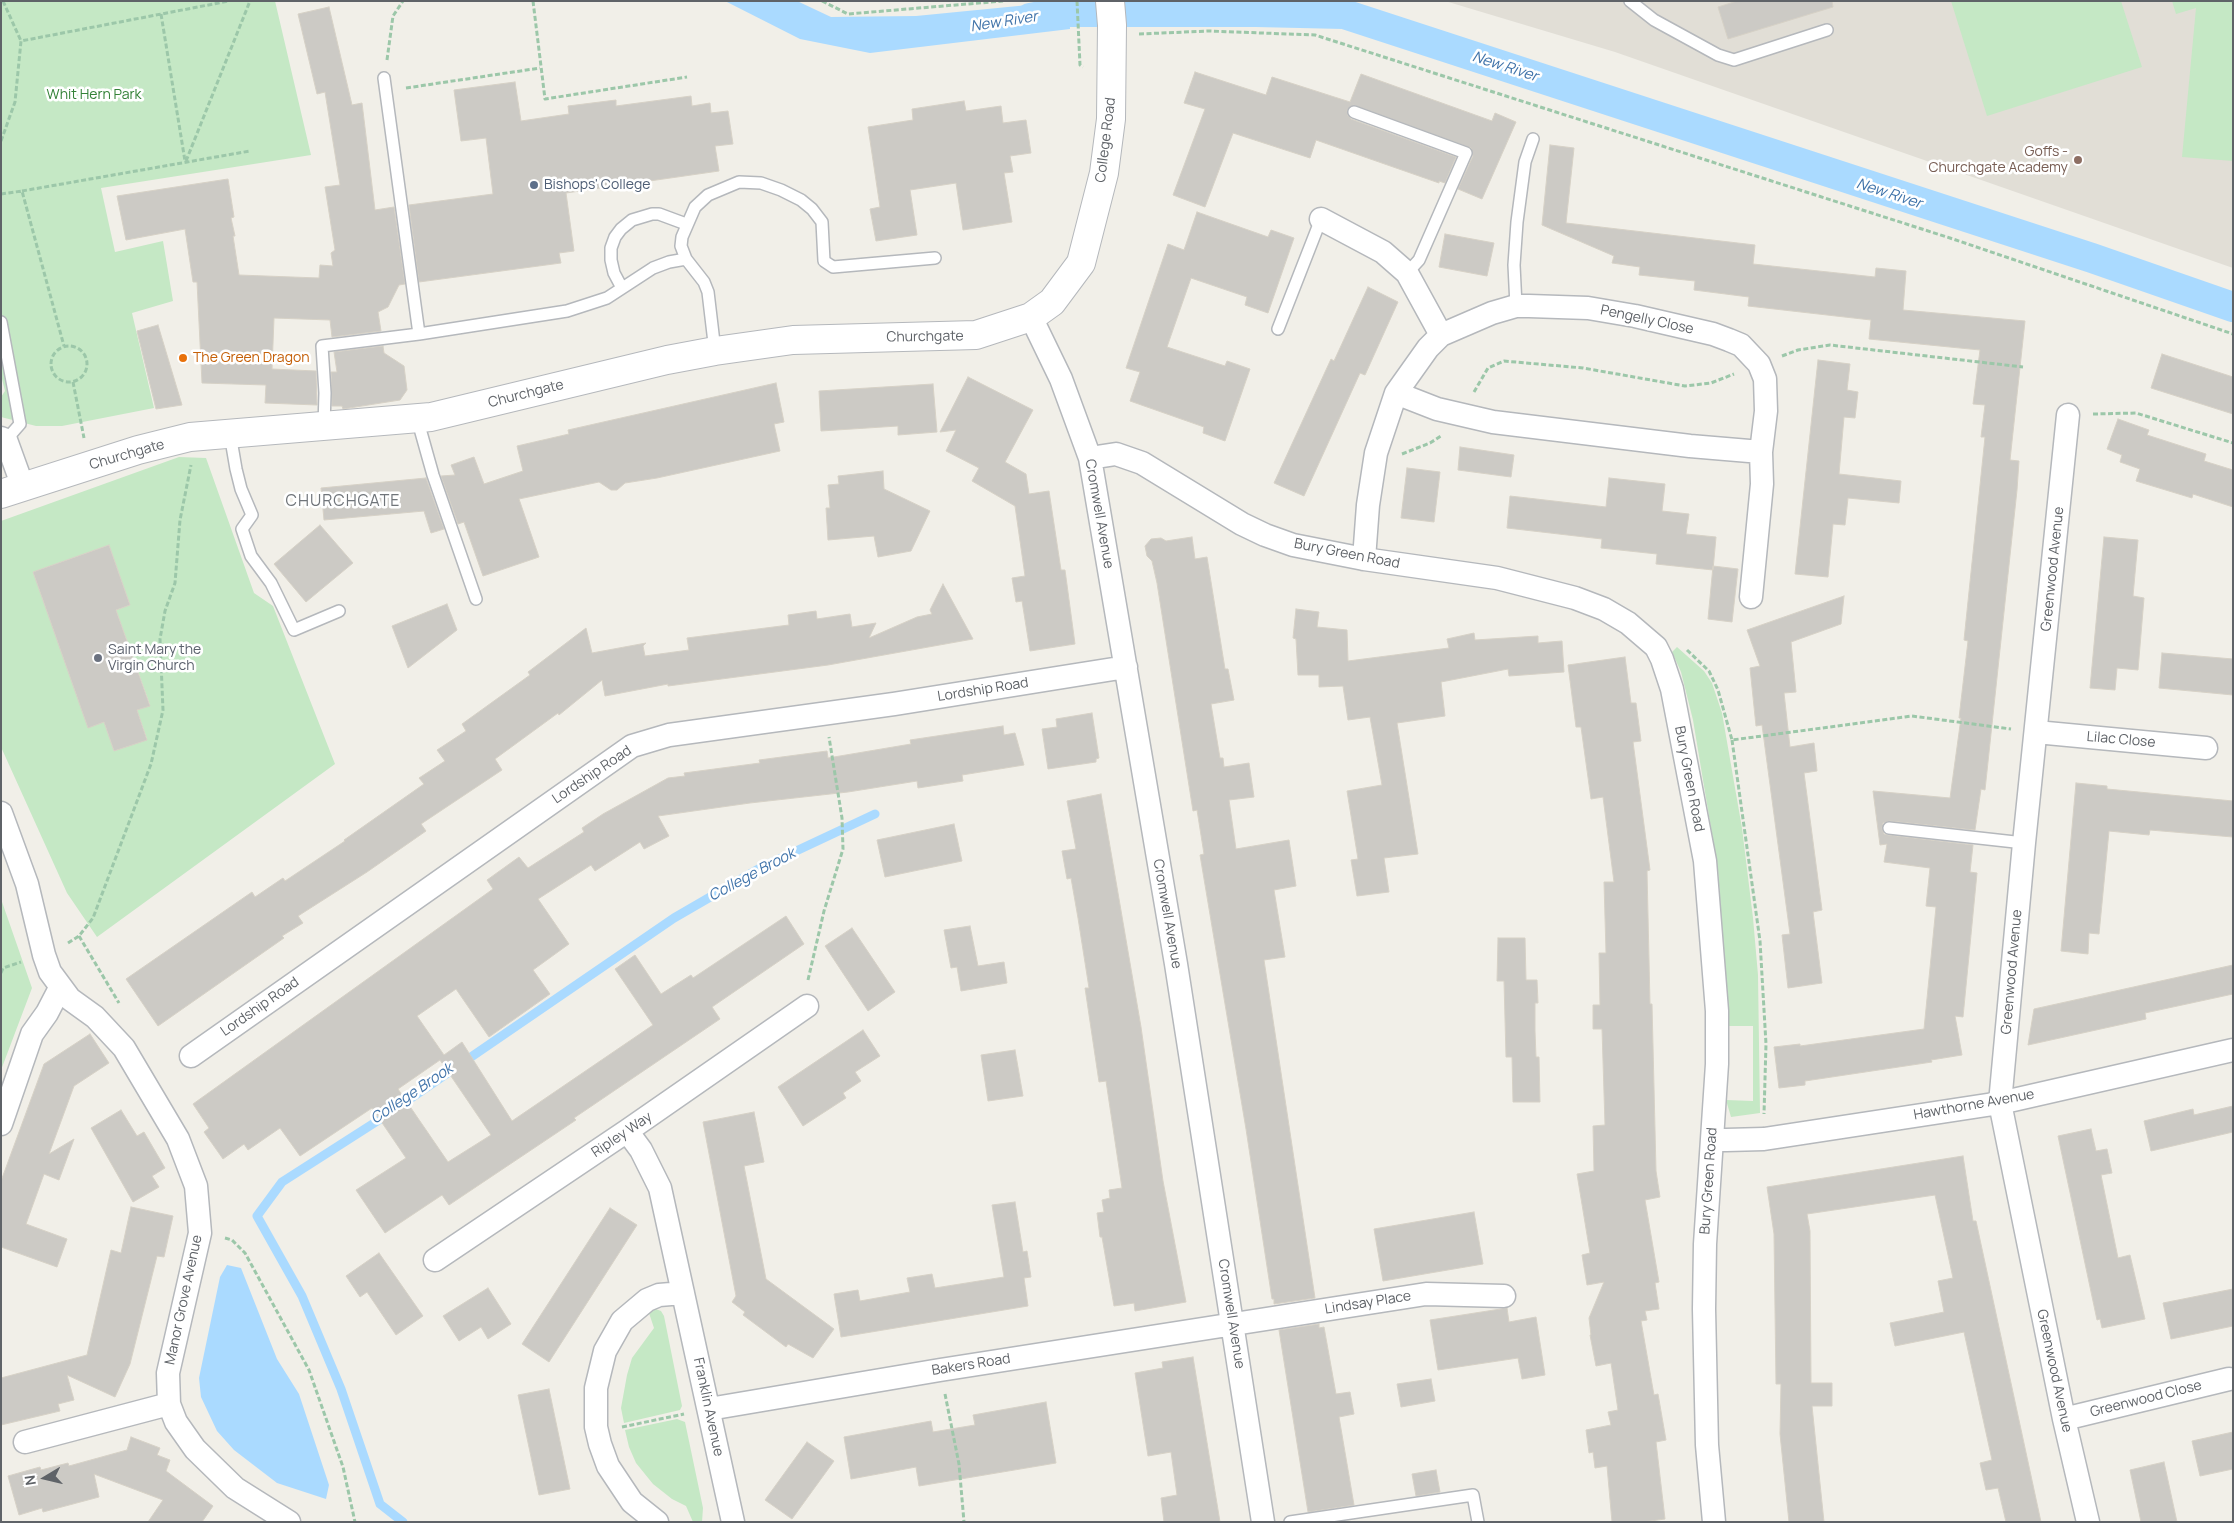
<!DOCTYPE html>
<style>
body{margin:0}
#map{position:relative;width:2234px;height:1523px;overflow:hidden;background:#f1efe8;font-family:Manrope,sans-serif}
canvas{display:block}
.frame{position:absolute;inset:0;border:2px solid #5f6368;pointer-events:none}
.north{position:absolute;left:20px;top:1453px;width:50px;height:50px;-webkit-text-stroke:4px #fff;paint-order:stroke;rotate:261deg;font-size:14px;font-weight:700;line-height:20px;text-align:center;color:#5f6368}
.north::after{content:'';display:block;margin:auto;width:18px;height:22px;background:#5f6368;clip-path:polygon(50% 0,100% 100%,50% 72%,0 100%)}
</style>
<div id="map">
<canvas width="2234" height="1523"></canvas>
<div class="frame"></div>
<div class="north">N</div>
</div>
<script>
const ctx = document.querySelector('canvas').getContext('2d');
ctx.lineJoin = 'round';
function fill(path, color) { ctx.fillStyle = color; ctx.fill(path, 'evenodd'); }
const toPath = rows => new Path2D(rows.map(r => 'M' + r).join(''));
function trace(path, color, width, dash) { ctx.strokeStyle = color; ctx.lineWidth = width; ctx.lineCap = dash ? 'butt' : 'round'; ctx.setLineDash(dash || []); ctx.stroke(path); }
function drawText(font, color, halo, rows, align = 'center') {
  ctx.font = font + ' Manrope,sans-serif'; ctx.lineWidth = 5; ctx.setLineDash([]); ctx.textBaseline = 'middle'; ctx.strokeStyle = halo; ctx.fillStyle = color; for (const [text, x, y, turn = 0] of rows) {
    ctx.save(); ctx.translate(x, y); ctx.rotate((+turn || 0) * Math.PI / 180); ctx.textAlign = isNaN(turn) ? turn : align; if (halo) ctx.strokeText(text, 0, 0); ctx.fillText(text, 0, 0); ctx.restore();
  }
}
const education = toPath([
 [1445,1,2233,1,2233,268,1615,52]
]);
const green = toPath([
 [1,1,275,1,311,155,101,188,115,252,163,241,173,301,132,313,154,408,62,426,36,426,1,417,1,397,5,391,1,375],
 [1951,1,2121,1,2142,67,1987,116],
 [2172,1,2233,1,2233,161,2182,157,2196,8,2176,14],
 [179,457,206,458,254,593,273,606,335,764,97,937,67,893,1,747,1,521],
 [109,545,130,605,116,610,150,705,137,710,147,739,114,751,104,722,88,727,33,572],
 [1677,647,1704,671,1712,683,1722,713,1742,828,1753,918,1758,975,1760,1113,1731,1117,1726,1100,1753,1101,1753,1026,1728,1026,1718,870,1693,720,1681,672,1672,652],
 [1,899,32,988,1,1070],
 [653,1308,661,1311,664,1316,682,1406,680,1410,624,1423,621,1408,627,1375,632,1358,654,1328,648,1310],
 [677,1419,685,1422,703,1508,702,1522,693,1522,686,1506,672,1499,653,1484,636,1463,629,1447,625,1430]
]);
const water = toPath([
 [725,1,797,1,831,17,916,16,1069,1,1070,29,870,53,800,39],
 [227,1265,241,1268,277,1359,299,1394,329,1485,326,1499,277,1483,234,1450,217,1431,201,1397,199,1378,220,1277]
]);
const stream = toPath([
 [403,1522,380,1504,341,1389,302,1296,257,1216,282,1182,382,1118,674,918,762,867,875,814]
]);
const canal = toPath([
 [1030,18,1062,12,1256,12,1344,14,2092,258,2233,307]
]);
const building = toPath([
 [1737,1,1832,1,1833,7,1728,39,1718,7,1737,1],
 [329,7,352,105,362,103,375,210,394,207,405,284,399,285,388,307,378,312,381,331,332,337,330,320,274,318,272,369,316,371,317,405,265,403,266,385,202,383,197,282,193,282,185,229,126,240,117,196,228,179,234,217,231,218,235,236,233,236,239,275,319,278,320,265,333,266,331,253,335,250,325,187,340,185,325,92,317,94,298,14,329,7],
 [1195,72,1266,95,1272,77,1350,102,1361,74,1492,121,1495,113,1516,122,1482,199,1458,189,1473,156,1471,148,1353,105,1347,110,1348,116,1351,119,1456,157,1445,183,1439,181,1439,183,1316,140,1310,158,1233,133,1205,207,1173,195,1205,109,1184,103,1195,72],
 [515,82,521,121,569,114,568,106,616,100,616,106,691,96,692,106,710,103,711,113,728,111,733,144,715,146,719,171,566,193,574,251,559,253,561,263,419,282,409,205,493,194,486,138,461,141,454,90,515,82],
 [964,101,966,111,1001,106,1003,123,1026,120,1031,153,1010,156,1013,172,1004,173,1012,222,963,230,956,183,910,190,917,235,876,241,870,209,880,207,868,127,913,120,912,109,964,101],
 [1550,145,1574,148,1566,223,1755,245,1753,264,1875,277,1876,268,1906,271,1903,310,2025,321,2010,460,2019,461,2017,490,1985,790,1981,789,1975,830,1890,821,1883,823,1882,828,1884,834,1888,835,1973,845,1970,872,1977,873,1963,1017,1955,1016,1962,1055,1931,1060,1932,1062,1805,1081,1805,1085,1779,1088,1774,1047,1800,1044,1800,1046,1924,1029,1936,907,1926,906,1930,868,1884,862,1887,844,1880,845,1873,791,1950,798,1961,718,1959,718,1968,641,1964,640,1985,437,1981,437,1985,405,1973,404,1980,350,1869,339,1871,320,1748,306,1749,297,1694,290,1695,281,1639,275,1640,267,1612,263,1614,256,1542,225,1550,145],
 [1197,212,1268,237,1271,230,1294,238,1268,313,1245,305,1247,297,1191,278,1167,347,1225,366,1227,361,1250,369,1225,441,1203,433,1204,427,1130,401,1140,372,1126,368,1168,244,1184,250,1197,212],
 [1445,234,1494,243,1487,276,1439,267,1445,234],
 [1368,287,1398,302,1365,375,1360,373,1304,496,1274,483,1331,359,1334,361,1368,287],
 [158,325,182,405,156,409,137,331,158,325],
 [383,346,384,353,404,366,407,390,400,400,343,409,342,406,332,406,331,372,337,372,334,352,383,346],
 [2162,354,2233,377,2233,414,2151,388,2162,354],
 [1818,360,1850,364,1847,390,1858,392,1855,418,1844,417,1839,474,1901,481,1899,503,1848,498,1845,525,1833,524,1828,577,1795,574,1818,360],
 [968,377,1033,410,1005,462,1026,474,1029,494,1049,491,1061,570,1065,570,1075,644,1030,651,1022,601,1016,602,1012,578,1025,576,1015,506,972,481,979,468,946,451,956,430,940,432,968,377],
 [776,383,784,422,774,424,780,451,657,478,625,483,617,490,611,490,599,482,519,499,539,557,483,576,464,522,458,524,441,476,455,475,451,465,474,457,484,484,523,471,517,446,569,434,568,430,776,383],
 [933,384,937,432,898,435,898,426,821,431,819,391,933,384],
 [2118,419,2149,430,2147,435,2206,454,2204,461,2233,470,2233,507,2193,494,2192,498,2136,481,2140,469,2120,462,2122,455,2107,449,2118,419],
 [1460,447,1514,455,1511,477,1458,470,1460,447],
 [1407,468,1440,472,1434,522,1401,518,1407,468],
 [883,471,884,489,930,511,911,551,878,557,874,536,828,540,826,508,830,508,828,485,839,484,838,476,883,471],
 [426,478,444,529,431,533,424,511,324,520,321,488,426,478],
 [1609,478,1665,484,1662,511,1689,514,1686,534,1716,537,1713,570,1656,564,1657,554,1601,548,1602,539,1507,528,1510,496,1606,507,1609,478],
 [320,525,353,563,306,602,274,564,320,525],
 [1192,537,1195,559,1207,557,1225,669,1228,669,1234,700,1211,704,1220,758,1223,758,1224,767,1249,763,1254,797,1229,800,1236,849,1289,840,1296,886,1274,890,1285,957,1264,960,1315,1298,1274,1304,1274,1299,1272,1299,1246,1129,1200,855,1204,854,1197,810,1193,811,1157,583,1152,561,1147,556,1145,546,1151,539,1161,538,1166,541,1192,537],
 [2104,537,2138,540,2133,596,2144,598,2138,670,2117,668,2115,690,2090,688,2104,537],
 [109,545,130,605,116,610,150,706,137,710,147,740,114,751,104,722,88,728,33,572,109,545],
 [1713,566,1738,569,1732,622,1708,619,1713,566],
 [943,584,973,639,828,665,668,686,668,684,605,696,602,680,559,715,558,713,495,759,502,770,421,824,426,831,367,872,298,916,303,923,282,936,284,938,158,1026,126,979,252,892,255,897,283,878,285,881,345,841,344,840,424,784,419,778,445,761,437,750,466,731,462,724,530,675,528,672,586,628,592,653,646,643,643,646,645,656,689,650,687,638,789,625,788,615,816,611,817,619,850,614,852,627,876,623,869,638,917,617,932,614,930,610,943,584],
 [1844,596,1841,624,1791,642,1796,692,1784,693,1790,747,1814,743,1817,771,1804,773,1822,910,1813,912,1822,983,1788,988,1782,935,1790,934,1762,725,1756,726,1750,668,1760,666,1747,630,1844,596],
 [447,604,457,630,408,668,392,626,447,604],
 [1296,609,1319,612,1317,627,1347,630,1348,661,1449,648,1447,639,1474,633,1475,640,1538,636,1538,643,1562,641,1564,672,1509,676,1508,669,1441,682,1445,716,1397,723,1418,854,1384,858,1389,892,1357,896,1351,860,1358,859,1347,791,1382,785,1370,717,1348,720,1343,686,1319,687,1319,675,1298,675,1296,639,1293,638,1296,609],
 [2162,653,2233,659,2233,695,2159,688,2162,653],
 [1625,657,1631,703,1636,703,1641,741,1633,742,1650,870,1647,871,1650,1004,1652,1004,1656,1171,1660,1197,1645,1200,1659,1282,1655,1283,1659,1309,1645,1311,1647,1320,1641,1321,1654,1395,1658,1394,1666,1440,1656,1442,1665,1519,1643,1522,1612,1522,1607,1466,1595,1468,1593,1452,1589,1453,1586,1430,1611,1425,1608,1412,1618,1410,1611,1363,1596,1366,1590,1335,1591,1335,1589,1318,1604,1282,1587,1285,1582,1255,1590,1253,1577,1174,1594,1171,1593,1126,1605,1125,1602,1029,1593,1029,1593,1005,1600,1005,1599,953,1606,953,1604,882,1614,882,1603,797,1591,799,1581,727,1576,727,1568,665,1625,657],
 [1092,713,1099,758,1096,759,1096,762,1048,769,1042,729,1057,727,1056,719,1092,713],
 [1003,726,1004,735,1015,733,1024,765,962,775,963,781,918,788,917,781,848,792,750,803,658,816,669,836,644,849,640,842,595,871,591,865,538,899,569,944,533,970,550,994,489,1037,456,989,417,1016,444,1055,462,1042,512,1121,653,1025,615,969,635,955,661,994,691,975,693,978,786,916,804,944,712,1007,720,1019,574,1118,576,1120,449,1205,442,1195,385,1233,356,1190,406,1158,372,1108,300,1156,280,1128,248,1150,244,1144,223,1159,204,1132,209,1128,193,1104,493,889,487,880,519,857,528,868,584,832,582,828,603,814,668,778,685,776,684,773,760,763,759,760,827,751,828,758,911,744,910,740,1003,726],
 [440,1060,491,1135,448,1162,398,1089,440,1060],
 [2076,783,2107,786,2107,789,2233,801,2233,837,2150,830,2149,835,2109,831,2099,934,2089,933,2088,954,2061,951,2076,783],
 [1101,794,1141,1027,1163,1181,1186,1302,1135,1311,1134,1303,1114,1306,1102,1237,1100,1237,1097,1213,1104,1212,1102,1200,1110,1198,1109,1190,1122,1188,1106,1081,1099,1082,1085,988,1089,988,1078,918,1071,878,1067,879,1062,851,1076,849,1067,801,1101,794],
 [954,824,962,861,885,877,877,840,954,824],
 [970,926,978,966,1004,962,1007,983,961,991,957,967,951,968,944,930,970,926],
 [852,928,895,992,868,1011,825,946,852,928],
 [1498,938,1525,938,1526,980,1537,980,1538,1003,1535,1003,1535,1031,1536,1057,1539,1057,1540,1102,1513,1102,1512,1057,1506,1057,1504,981,1497,981,1498,938],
 [2233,965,2233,994,2145,1013,2146,1019,2028,1045,2034,1009,2233,965],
 [863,1030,880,1056,855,1072,861,1081,843,1093,846,1098,803,1126,778,1087,863,1030],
 [90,1034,109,1063,74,1086,49,1154,74,1139,59,1180,44,1174,26,1224,67,1239,57,1267,1,1247,1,1181,44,1064,90,1034],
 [1015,1050,1023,1096,988,1101,981,1055,1015,1050],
 [2233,1106,2233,1132,2151,1151,2144,1121,2193,1109,2194,1115,2233,1106],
 [121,1110,137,1136,144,1132,165,1168,152,1176,159,1187,133,1202,91,1128,121,1110],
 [754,1112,764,1162,744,1166,766,1279,834,1329,813,1358,788,1344,786,1347,743,1315,745,1312,732,1302,736,1296,703,1122,754,1112],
 [2091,1129,2096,1151,2107,1149,2112,1173,2101,1175,2118,1258,2130,1255,2145,1319,2102,1328,2100,1319,2097,1320,2058,1136,2091,1129],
 [1963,1156,1973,1221,1976,1221,2041,1522,2006,1522,1998,1488,1986,1490,1980,1463,1992,1460,1964,1332,1895,1346,1890,1323,1944,1312,1938,1281,1953,1278,1935,1195,1807,1214,1810,1231,1811,1383,1832,1383,1832,1406,1812,1406,1824,1522,1789,1522,1780,1434,1781,1384,1776,1384,1774,1234,1767,1187,1963,1156],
 [1015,1202,1023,1252,1027,1251,1031,1277,1024,1278,1028,1306,841,1337,834,1294,858,1290,860,1301,910,1292,907,1278,932,1274,935,1288,1004,1277,992,1205,1015,1202],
 [131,1207,173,1216,164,1257,157,1256,130,1364,115,1397,67,1375,74,1400,58,1404,60,1411,1,1425,1,1378,87,1355,111,1250,121,1253,131,1207],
 [610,1208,637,1225,549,1362,522,1344,610,1208],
 [1474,1212,1483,1264,1383,1281,1374,1229,1474,1212],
 [379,1253,423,1316,396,1335,367,1292,360,1297,346,1276,379,1253],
 [488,1288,511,1324,488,1339,481,1327,459,1341,443,1316,488,1288],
 [2233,1289,2233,1326,2171,1339,2163,1303,2233,1289],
 [1507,1308,1509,1322,1536,1317,1545,1375,1522,1379,1518,1358,1438,1370,1430,1320,1507,1308],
 [1319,1324,1319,1328,1324,1327,1336,1394,1350,1392,1354,1414,1339,1417,1354,1505,1308,1512,1279,1330,1319,1324],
 [1193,1357,1220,1522,1164,1522,1161,1498,1177,1495,1171,1452,1148,1456,1135,1373,1163,1368,1162,1362,1193,1357],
 [1431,1379,1435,1401,1401,1407,1397,1384,1431,1379],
 [549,1389,570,1489,539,1495,518,1395,549,1389],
 [1046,1402,1056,1463,919,1486,916,1467,851,1479,844,1437,931,1421,933,1432,975,1425,973,1415,1046,1402],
 [2233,1432,2233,1469,2200,1476,2192,1441,2233,1432],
 [131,1437,160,1448,157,1455,170,1460,166,1471,213,1506,202,1522,148,1522,163,1500,94,1474,99,1497,43,1512,42,1508,19,1515,8,1476,40,1467,41,1470,68,1463,69,1466,127,1450,131,1437],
 [807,1442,834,1461,792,1519,765,1500,807,1442],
 [2164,1462,2177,1522,2141,1522,2130,1470,2164,1462],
 [1436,1470,1440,1492,1416,1496,1412,1474,1436,1470]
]);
const path = toPath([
 [3,1,21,41],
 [533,1,545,99,687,77],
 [822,1,848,14,1003,1],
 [1077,1,1080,65,1083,67],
 [161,14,185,161],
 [1139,34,1209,31,1315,35,1950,238,2233,334],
 [387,60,393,16,403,1],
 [406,88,540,68],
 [1,141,15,102,21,41,229,1],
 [186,161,250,1],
 [22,191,250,151],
 [1,194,22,191,64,346],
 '51 364a18 18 0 1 1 36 0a18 18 0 1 1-36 0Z',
 [1782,356,1798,350,1830,345,2023,367],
 [73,382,84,438],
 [1474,392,1488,368,1504,361,1583,368,1685,386,1711,383,1734,374],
 [2093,414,2136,413,2233,443],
 [1402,454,1430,443,1441,436],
 [1687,650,1709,671,1718,690,1732,740,1912,716,2011,729],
 [1732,740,1760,941,1766,1044,1764,1114],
 [79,936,119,1003],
 [68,943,79,936,93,918,151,764,163,710,160,639,165,611,175,583,180,520,191,465],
 [1,973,3,968,21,962],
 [808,980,824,911,843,849,842,818,829,737],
 [225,1238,232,1240,245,1253,309,1370,343,1467,355,1522],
 [945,1394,959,1464,964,1522],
 [622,1427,684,1414]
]);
const service = toPath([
 [1630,1,1654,20,1718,55,1734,60,1827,30],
 [384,78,419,334,567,311,607,298,653,268,669,262,686,259,681,246,682,237,695,207,708,195,739,182,761,183,781,190,801,200,812,209,822,222,824,261,833,267,935,258],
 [1354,112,1466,153,1419,260,1407,273],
 [686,259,704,282,708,292,715,351],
 [622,288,614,273,611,260,611,248,615,237,621,229,632,220,652,214,659,214,686,224],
 [1516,306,1514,265,1517,222,1525,162,1533,139],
 [1,322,20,424,6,440],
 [1278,329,1321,219],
 [417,418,433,475,476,599],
 [324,426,325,393,322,346,419,334],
 [230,434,236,469,241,489,252,515,242,529,251,556,271,583,294,630,339,611],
 [1889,828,2024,843],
 [1290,1522,1473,1495,1478,1522]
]);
const minor = toPath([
 [1321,219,1383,252,1407,273,1441,335],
 [1031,317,1061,379,1090,458,1176,964,1263,1522],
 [2068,415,2024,843,2000,1103,2064,1419,2088,1522],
 [1,438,6,440,23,487],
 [1090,458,1116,454,1142,463,1242,524,1265,535,1293,545,1364,559,1497,578,1575,598,1604,609,1628,623,1656,647,1662,659,1672,689,1705,861,1717,1011,1717,1064,1705,1244,1704,1309,1707,1445,1714,1522],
 [1364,559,1368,505,1376,453,1396,393,1428,348,1441,335,1492,313,1516,306,1529,306,1588,308,1635,316,1713,334,1729,340,1741,345,1759,364,1765,379,1766,411,1761,452,1690,446,1493,422,1437,409,1396,393],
 [1751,597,1762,484,1761,452],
 [2036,732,2206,748],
 [1,813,27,884,44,955,50,972,70,999,95,1017,124,1048,178,1139,196,1186,200,1233,168,1373,169,1404,176,1422,195,1449,235,1488,289,1522],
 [191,1056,632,746,669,735,894,704,1126,667],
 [1,1124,32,1034,47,1013,60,988],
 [627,1131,641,1150,660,1188,733,1522],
 [1712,1139,1726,1140,1764,1139,2000,1103,2233,1050],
 [435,1260,627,1131,807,1006],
 [709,1409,940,1370,1426,1294,1504,1296],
 [2064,1419,2229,1379],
 [25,1442,169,1404],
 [657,1522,632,1502,608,1466,600,1444,596,1427,596,1388,605,1351,622,1321,647,1300,659,1295,683,1293]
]);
const tertiary = toPath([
 [1,494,138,450,190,437,431,417,667,360,715,351,793,340,976,335,1031,317,1052,302,1081,263,1104,173,1111,119,1112,25,1110,1]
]);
const markers = [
 [2078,160,5,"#8d6e63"],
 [534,185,5,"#5c6f8a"],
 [183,358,5,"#e8710a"],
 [98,658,5,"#6b7280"]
];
const parkNames = [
 ["Whit Hern Park",94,95]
];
const streetNames = [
 ["College Road",1106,140,-83],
 ["Pengelly Close",1647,320,12],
 ["Churchgate",925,337,-1],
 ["Churchgate",526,394,-14],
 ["Churchgate",127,455,-16],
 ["Cromwell Avenue",1099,514,80],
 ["Bury Green Road",1347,554,11],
 ["Greenwood Avenue",2053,569,-84],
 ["Lordship Road",983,690,-9],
 ["Lilac Close",2121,740,5],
 ["Lordship Road",592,775,-34],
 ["Bury Green Road",1689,779,79],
 ["Cromwell Avenue",1167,914,80],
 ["Greenwood Avenue",2012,972,-85],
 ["Lordship Road",260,1007,-35],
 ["Hawthorne Avenue",1974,1105,-10],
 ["Ripley Way",622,1135,-34],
 ["Bury Green Road",1709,1181,-86],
 ["Manor Grove Avenue",184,1300,-78],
 ["Lindsay Place",1368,1303,-9],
 ["Cromwell Avenue",1231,1314,81],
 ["Bakers Road",971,1365,-9],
 ["Greenwood Avenue",2054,1371,78],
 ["Greenwood Close",2146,1399,-14],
 ["Franklin Avenue",708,1407,78]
];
const educationNames = [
 ["Goffs -",2068,152],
 ["Churchgate Academy",2068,168]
];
const serviceNames = [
 ["Bishops' College",544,185]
];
const foodNames = [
 ["The Green Dragon",193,358]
];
const worshipNames = [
 ["Saint Mary the",108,650],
 ["Virgin Church",108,666]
];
const waterNames = [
 ["New River",1004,22,-9],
 ["New River",1505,67,18],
 ["New River",1889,194,18],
 ["College Brook",752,875,-28],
 ["College Brook",412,1094,-34]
];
const quarterNames = [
 ["CHURCHGATE",343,502]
];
fill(education, '#e1ded6');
fill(green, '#c5e8c5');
fill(water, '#aadaff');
trace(stream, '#aadaff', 9);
trace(canal, '#aadaff', 30);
fill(building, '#cccac5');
trace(building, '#d6d1c6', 1);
trace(service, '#b5b8bc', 14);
trace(minor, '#b5b8bc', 25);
trace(tertiary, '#b5b8bc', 30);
trace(path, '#9cc7a9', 3, [5, 2.5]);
trace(service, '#fff', 11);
trace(minor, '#fff', 22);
trace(tertiary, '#fff', 28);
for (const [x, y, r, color] of markers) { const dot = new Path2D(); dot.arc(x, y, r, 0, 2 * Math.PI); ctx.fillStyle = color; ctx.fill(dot); trace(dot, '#fff', 2); }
drawText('14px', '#348238', '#fff', parkNames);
drawText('14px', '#5f6368', '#fff', streetNames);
drawText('14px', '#785e54', '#fff', educationNames, 'right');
drawText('14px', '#4e5e75', '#fff', serviceNames, 'left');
drawText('14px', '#c56008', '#fff', foodNames, 'left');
drawText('14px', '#5b616d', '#fff', worshipNames, 'left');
drawText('italic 15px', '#4174aa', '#fff', waterNames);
ctx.letterSpacing = '1px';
drawText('16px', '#70757a', '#fff', quarterNames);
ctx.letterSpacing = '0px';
</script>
